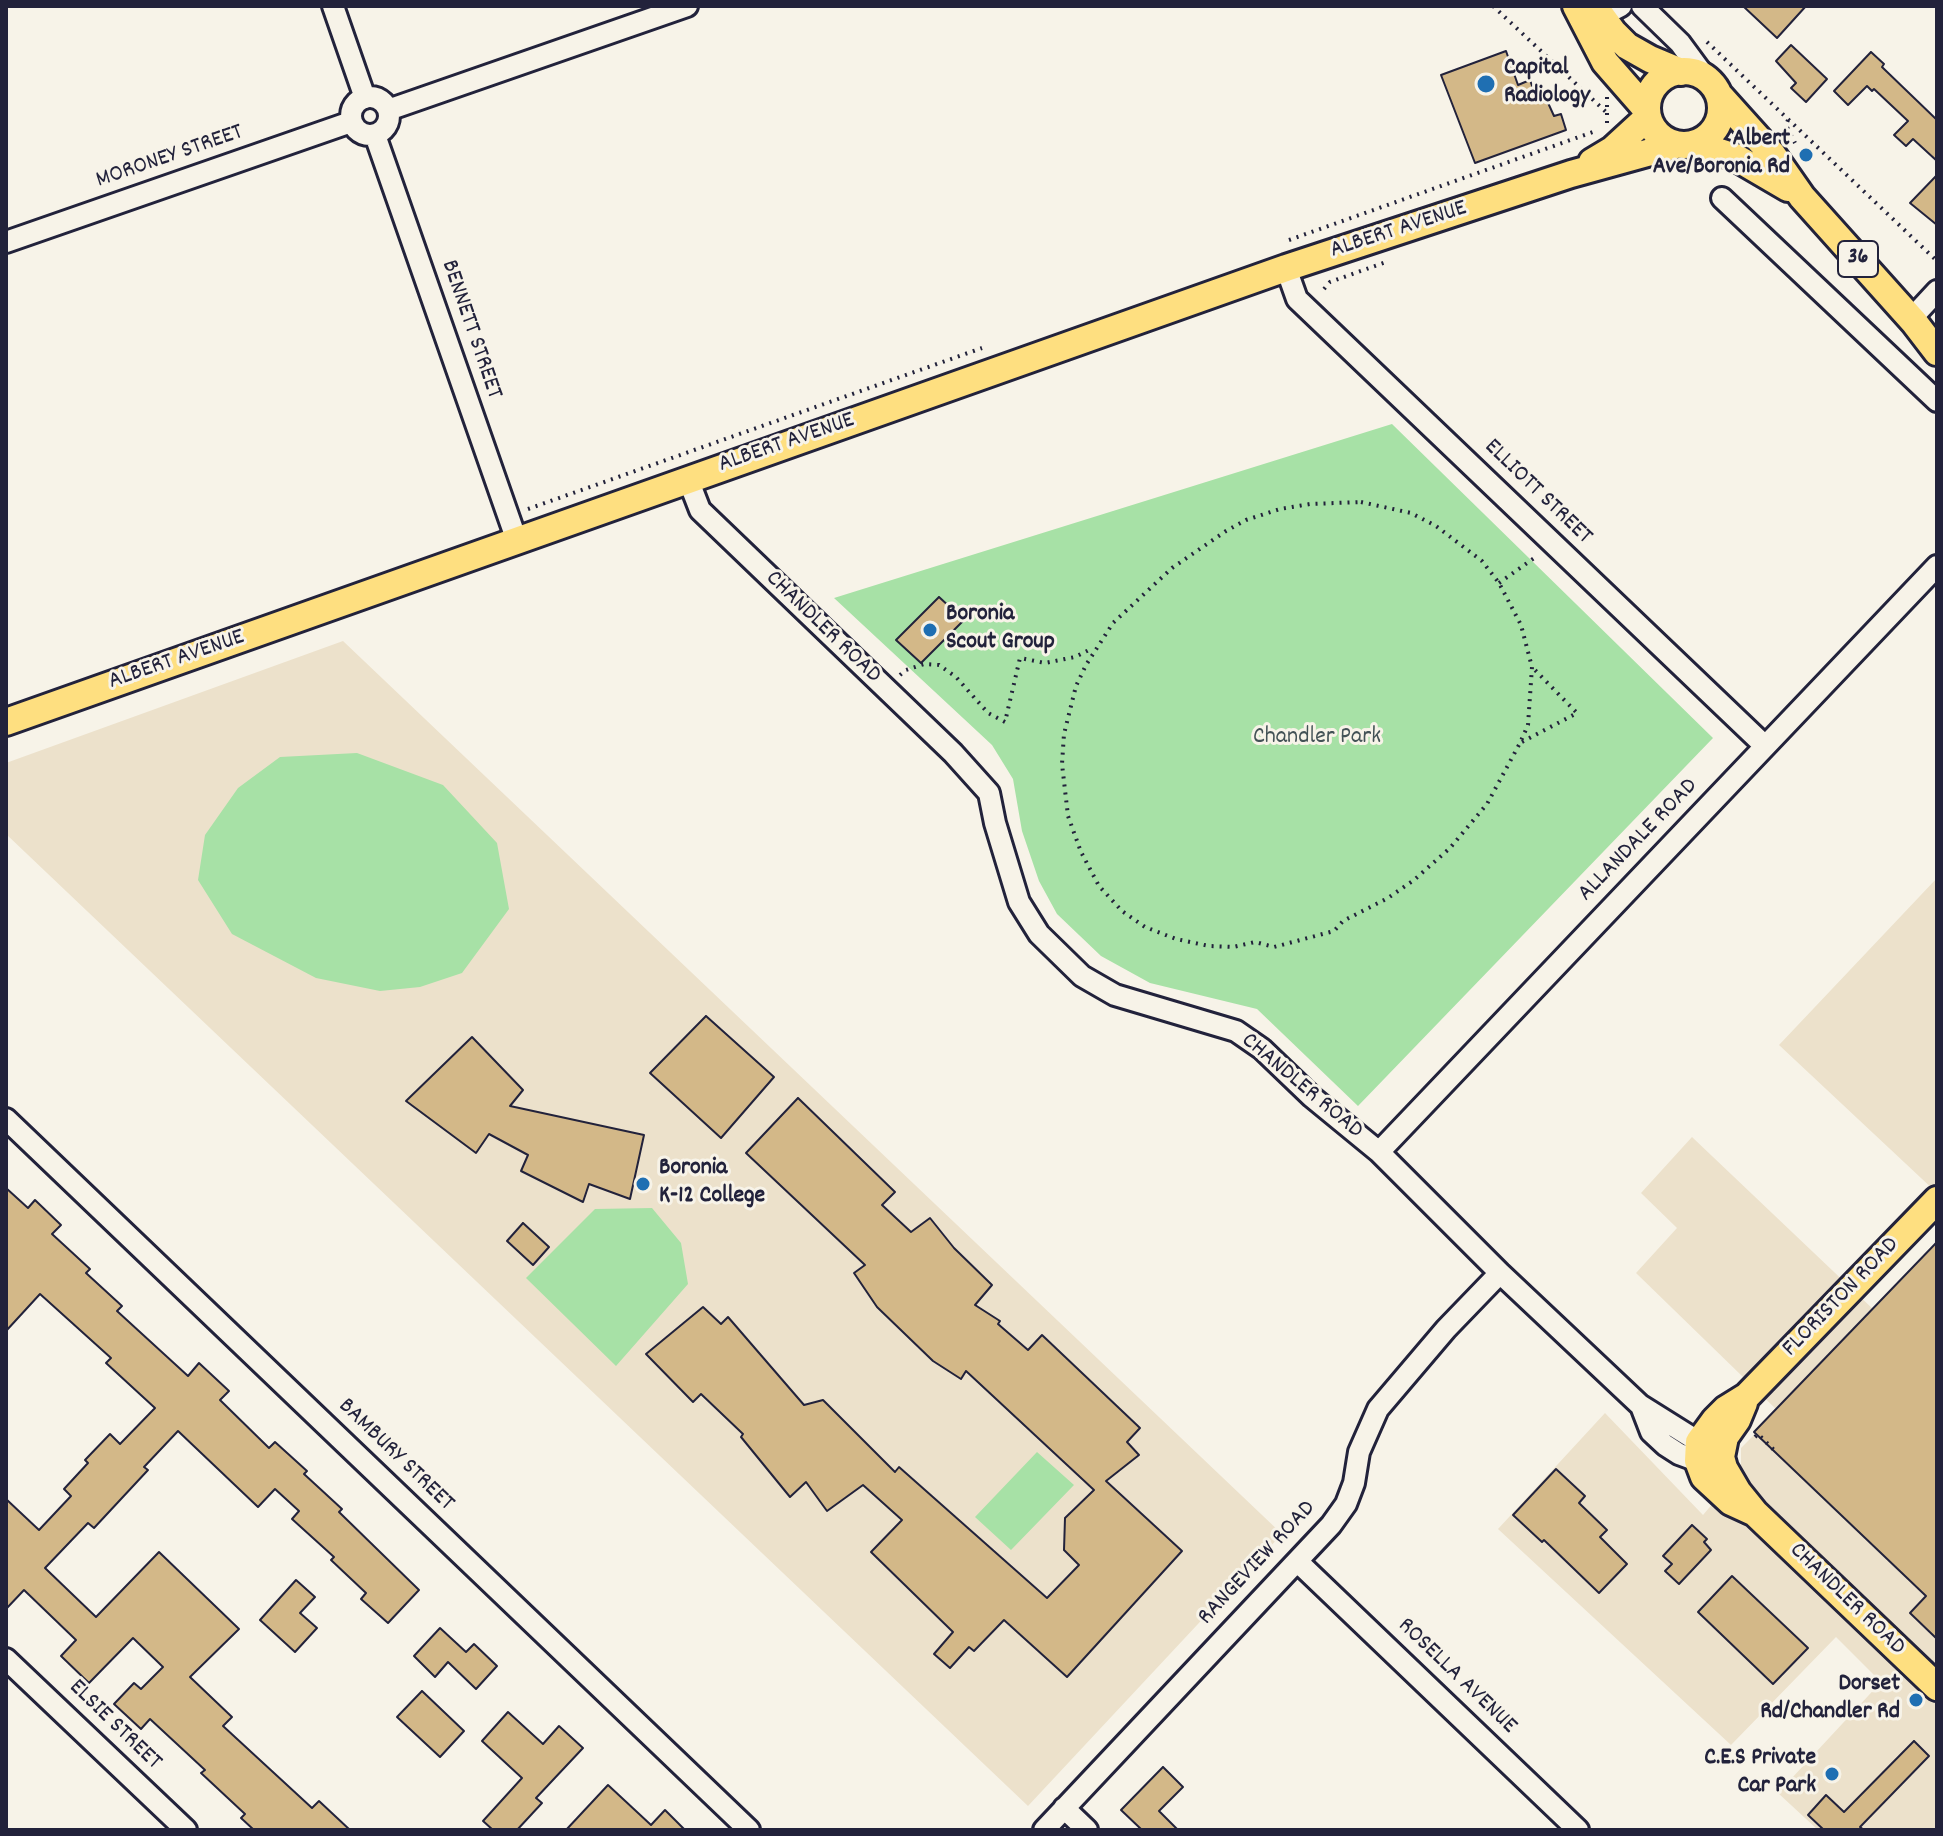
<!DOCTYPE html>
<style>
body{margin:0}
#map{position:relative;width:1943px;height:1836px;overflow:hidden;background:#f7f3e8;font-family:Dekko,sans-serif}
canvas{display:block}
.frame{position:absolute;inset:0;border:8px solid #22223b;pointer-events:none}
</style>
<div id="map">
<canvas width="1943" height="1836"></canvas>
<div class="frame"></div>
</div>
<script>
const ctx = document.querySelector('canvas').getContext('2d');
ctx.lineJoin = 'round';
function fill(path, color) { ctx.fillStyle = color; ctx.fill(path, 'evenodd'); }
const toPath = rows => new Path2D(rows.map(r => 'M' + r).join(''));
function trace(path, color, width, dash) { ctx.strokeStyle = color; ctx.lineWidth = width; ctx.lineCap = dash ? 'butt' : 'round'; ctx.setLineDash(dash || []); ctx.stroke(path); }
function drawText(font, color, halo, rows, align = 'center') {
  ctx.font = font + ' Dekko,sans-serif'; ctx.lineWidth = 6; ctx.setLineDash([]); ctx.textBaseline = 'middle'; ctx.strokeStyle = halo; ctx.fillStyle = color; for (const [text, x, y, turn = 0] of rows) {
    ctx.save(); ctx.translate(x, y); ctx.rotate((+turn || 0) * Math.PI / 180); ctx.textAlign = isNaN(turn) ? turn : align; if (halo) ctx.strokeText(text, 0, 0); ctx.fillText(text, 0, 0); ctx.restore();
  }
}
const built = toPath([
 [343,641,1282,1534,1028,1806,6,834,6,763],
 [1937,878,1937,1193,1779,1045],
 [1692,1137,1874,1310,1937,1247,1937,1830,1818,1830,1778,1793,1881,1682,1836,1637,1731,1745,1498,1529,1605,1413,1703,1515,1741,1470,1741,1448,1778,1411,1636,1273,1677,1228,1641,1193]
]);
const green = toPath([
 [1392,424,1713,738,1358,1106,1257,1009,1150,983,1101,956,1057,914,1039,881,1022,831,1013,779,992,745,834,598],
 [357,753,443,785,497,843,509,909,462,973,420,987,380,991,316,978,232,934,198,880,205,835,238,788,280,757],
 [652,1208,681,1243,688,1284,616,1366,526,1278,595,1209],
 [1037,1452,1074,1485,1011,1550,975,1517]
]);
const building = toPath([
 [1743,6,1806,6,1777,38,1743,6],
 [1791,45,1827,79,1806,102,1791,88,1796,83,1776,61,1791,45],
 [1506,51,1518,85,1530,80,1536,97,1544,94,1554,116,1561,114,1566,130,1475,163,1441,75,1506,51],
 [1871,52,1884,64,1882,67,1937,120,1937,161,1913,139,1906,146,1894,135,1908,121,1874,89,1872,91,1867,86,1848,105,1834,91,1871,52],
 [1937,175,1937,225,1910,203,1937,175],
 [939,597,964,620,921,663,896,640,939,597],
 [706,1016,774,1077,721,1138,650,1073,706,1016],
 [472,1037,523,1090,510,1106,644,1135,630,1199,589,1184,583,1202,521,1171,528,1155,489,1134,476,1153,406,1101,472,1037],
 [798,1098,895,1192,882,1205,911,1232,930,1218,954,1248,992,1285,975,1305,1000,1321,998,1324,1028,1350,1042,1335,1140,1428,1127,1442,1139,1455,1106,1481,1182,1551,1067,1677,1004,1620,974,1651,969,1647,950,1668,934,1654,953,1632,871,1552,902,1520,863,1485,827,1511,806,1482,790,1497,741,1437,743,1434,701,1394,693,1402,646,1354,703,1307,721,1324,728,1317,804,1405,823,1400,895,1472,899,1467,1047,1598,1079,1565,1064,1550,1065,1518,1094,1490,966,1371,961,1379,933,1361,877,1307,854,1273,865,1265,746,1153,798,1098],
 [6,1188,28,1208,35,1200,61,1225,52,1234,90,1269,86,1273,122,1306,117,1311,188,1376,199,1363,229,1391,220,1400,269,1448,275,1442,307,1471,304,1474,342,1509,339,1512,419,1590,388,1623,361,1599,366,1593,331,1560,334,1557,292,1519,299,1511,275,1489,258,1507,178,1431,144,1467,148,1470,94,1528,88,1523,45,1568,96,1617,159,1552,239,1629,190,1677,232,1717,223,1726,312,1808,319,1801,350,1830,254,1830,241,1818,245,1814,201,1773,205,1770,150,1719,141,1729,114,1704,134,1683,141,1689,163,1667,133,1638,89,1683,61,1656,76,1640,24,1590,6,1609,6,1499,39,1530,71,1496,64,1489,88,1463,85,1460,110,1434,120,1444,155,1408,106,1363,111,1358,40,1294,6,1331,6,1188],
 [523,1223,549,1247,533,1265,507,1241,523,1223],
 [1937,1242,1937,1639,1910,1613,1926,1596,1754,1432,1937,1242],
 [1556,1469,1585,1496,1579,1503,1607,1530,1600,1537,1627,1564,1599,1593,1544,1540,1542,1542,1513,1515,1556,1469],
 [1692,1525,1707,1539,1704,1542,1711,1550,1679,1584,1665,1571,1672,1564,1663,1556,1692,1525],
 [1732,1576,1808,1648,1773,1684,1698,1612,1732,1576],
 [296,1580,315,1597,300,1613,317,1628,295,1652,260,1620,296,1580],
 [440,1628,466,1652,474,1644,497,1666,476,1689,448,1662,435,1677,414,1656,440,1628],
 [422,1691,464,1731,440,1757,397,1717,422,1691],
 [508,1712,543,1744,559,1726,583,1748,536,1798,542,1803,517,1830,493,1830,483,1821,522,1778,482,1741,508,1712],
 [1914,1741,1929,1756,1860,1827,1864,1830,1824,1830,1808,1815,1826,1795,1844,1812,1914,1741],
 [1163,1767,1183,1787,1159,1811,1178,1830,1142,1830,1121,1810,1163,1767],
 [608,1785,651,1825,665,1810,685,1830,566,1830,608,1785]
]);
const path = toPath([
 [1493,6,1606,112],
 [1707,42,1937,261],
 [1607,97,1607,123],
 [1788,120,1786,125,1795,143],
 [1289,240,1593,132],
 [1324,289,1330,282,1386,262],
 [1361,502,1411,513,1436,526,1482,561,1499,583,1521,625,1532,667,1528,725,1520,743,1487,804,1450,848,1414,880,1388,898,1343,921,1334,931,1274,947,1255,942,1233,947,1209,946,1176,939,1145,927,1122,911,1099,886,1081,852,1068,816,1062,764,1064,734,1076,686,1086,665,1113,623,1172,568,1226,531,1246,520,1280,509,1310,504,1361,502],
 [528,509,982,348],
 [1499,583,1537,556],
 [900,675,906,670,924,664,939,665,956,677,988,713,1005,722,1020,658,1045,663,1075,657,1093,648],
 [1522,742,1577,713,1532,667],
 [1755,1437,1758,1434,1776,1452]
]);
const minor = toPath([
 [333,6,365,98],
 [1642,6,1680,43,1705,77],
 [1602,16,1621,6],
 '351 116a19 19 0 1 1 38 0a19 19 0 1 1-38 0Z',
 [388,110,687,6],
 [375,135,517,541],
 [1722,198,1937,401],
 [6,242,351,122],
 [1286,268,1297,299,1765,746],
 [1911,319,1937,291],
 [688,479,700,510,953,753,989,793,995,823,1019,902,1039,934,1082,976,1115,995,1236,1031,1262,1049,1312,1097,1379,1152,1500,1273,1640,1405,1699,1442],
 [6,1119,749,1830],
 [1379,1152,1937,566],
 [1641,1406,1651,1432,1665,1445,1679,1454,1698,1461],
 [1298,1562,1578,1830],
 [6,1659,186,1830],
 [1064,1808,1087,1830],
 [1044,1830,1331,1525,1346,1504,1354,1483,1359,1452,1378,1409,1446,1329,1500,1273]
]);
const major = toPath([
 [1576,6,1605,62,1646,109],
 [1594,6,1613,32,1627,46,1650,59,1681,72],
 '1647 108a37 37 0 1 1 74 0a37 37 0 1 1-74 0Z',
 [1719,95,1772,154,1802,197,1914,322,1937,352],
 [1694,144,1735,157,1788,188],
 [1592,162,1612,150,1648,117],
 [6,722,1286,268,1571,174,1676,145],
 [1744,1403,1737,1420,1725,1437,1721,1457,1724,1468,1738,1492,1755,1513,1937,1687],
 [1755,1513,1731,1502,1704,1477,1698,1461,1699,1442,1715,1420,1726,1409,1747,1396,1937,1200]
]);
const markers = [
 [1486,84,10,"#1f6fb2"],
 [1806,155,8,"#1f6fb2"],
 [930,630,8,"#1f6fb2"],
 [643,1184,8,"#1f6fb2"],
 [1916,1700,8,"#1f6fb2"],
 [1832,1774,8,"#1f6fb2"]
];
const shields = [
 [1858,259,40]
];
const shieldNames = [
 ["36",1858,259]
];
const poiNames = [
 ["Capital",1504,70],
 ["Radiology",1504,98],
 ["Albert",1790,141,"right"],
 ["Ave/Boronia Rd",1790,169,"right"],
 ["Boronia",946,616],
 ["Scout Group",946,644],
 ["Boronia",659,1170],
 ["K-12 College",659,1198],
 ["Dorset",1900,1686,"right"],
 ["Rd/Chandler Rd",1900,1714,"right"],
 ["C.E.S Private",1816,1760,"right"],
 ["Car Park",1816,1788,"right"]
];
const streetNames = [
 ["MORONEY STREET",170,158,-19],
 ["ALBERT AVENUE",1399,231,-18],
 ["BENNETT STREET",470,330,71],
 ["ALBERT AVENUE",787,444,-19],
 ["ELLIOTT STREET",1537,493,44],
 ["CHANDLER ROAD",822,628,44],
 ["ALBERT AVENUE",177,661,-19],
 ["ALLANDALE ROAD",1639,841,-46],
 ["CHANDLER ROAD",1301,1087,40],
 ["FLORISTON ROAD",1842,1298,-46],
 ["BAMBURY STREET",395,1456,44],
 ["RANGEVIEW ROAD",1258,1564,-47],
 ["CHANDLER ROAD",1846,1600,44],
 ["ROSELLA AVENUE",1456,1677,44],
 ["ELSIE STREET",114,1726,44]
];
const parkNames = [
 ["Chandler Park",1317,739]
];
fill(built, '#ece1cb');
fill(green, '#a7e1a6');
fill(building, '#d3b888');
trace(building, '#22223b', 2);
trace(minor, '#22223b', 26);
trace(major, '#22223b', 32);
trace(path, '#22223b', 4, [2, 6]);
trace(minor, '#f7f3e8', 20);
trace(major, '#fedf80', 26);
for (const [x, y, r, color] of markers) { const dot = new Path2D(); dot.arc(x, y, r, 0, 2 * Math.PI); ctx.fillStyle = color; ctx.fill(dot); trace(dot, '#f7f3e8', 3); }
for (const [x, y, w] of shields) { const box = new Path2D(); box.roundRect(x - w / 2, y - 18, w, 36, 6); ctx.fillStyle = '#f7f3e8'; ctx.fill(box); trace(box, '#22223b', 2); }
drawText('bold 22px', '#22223b', null, shieldNames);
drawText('bold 24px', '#22223b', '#f7f3e8', poiNames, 'left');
drawText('24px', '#22223b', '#f7f3e8', streetNames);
drawText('24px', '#435256', '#f7f3e8', parkNames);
</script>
